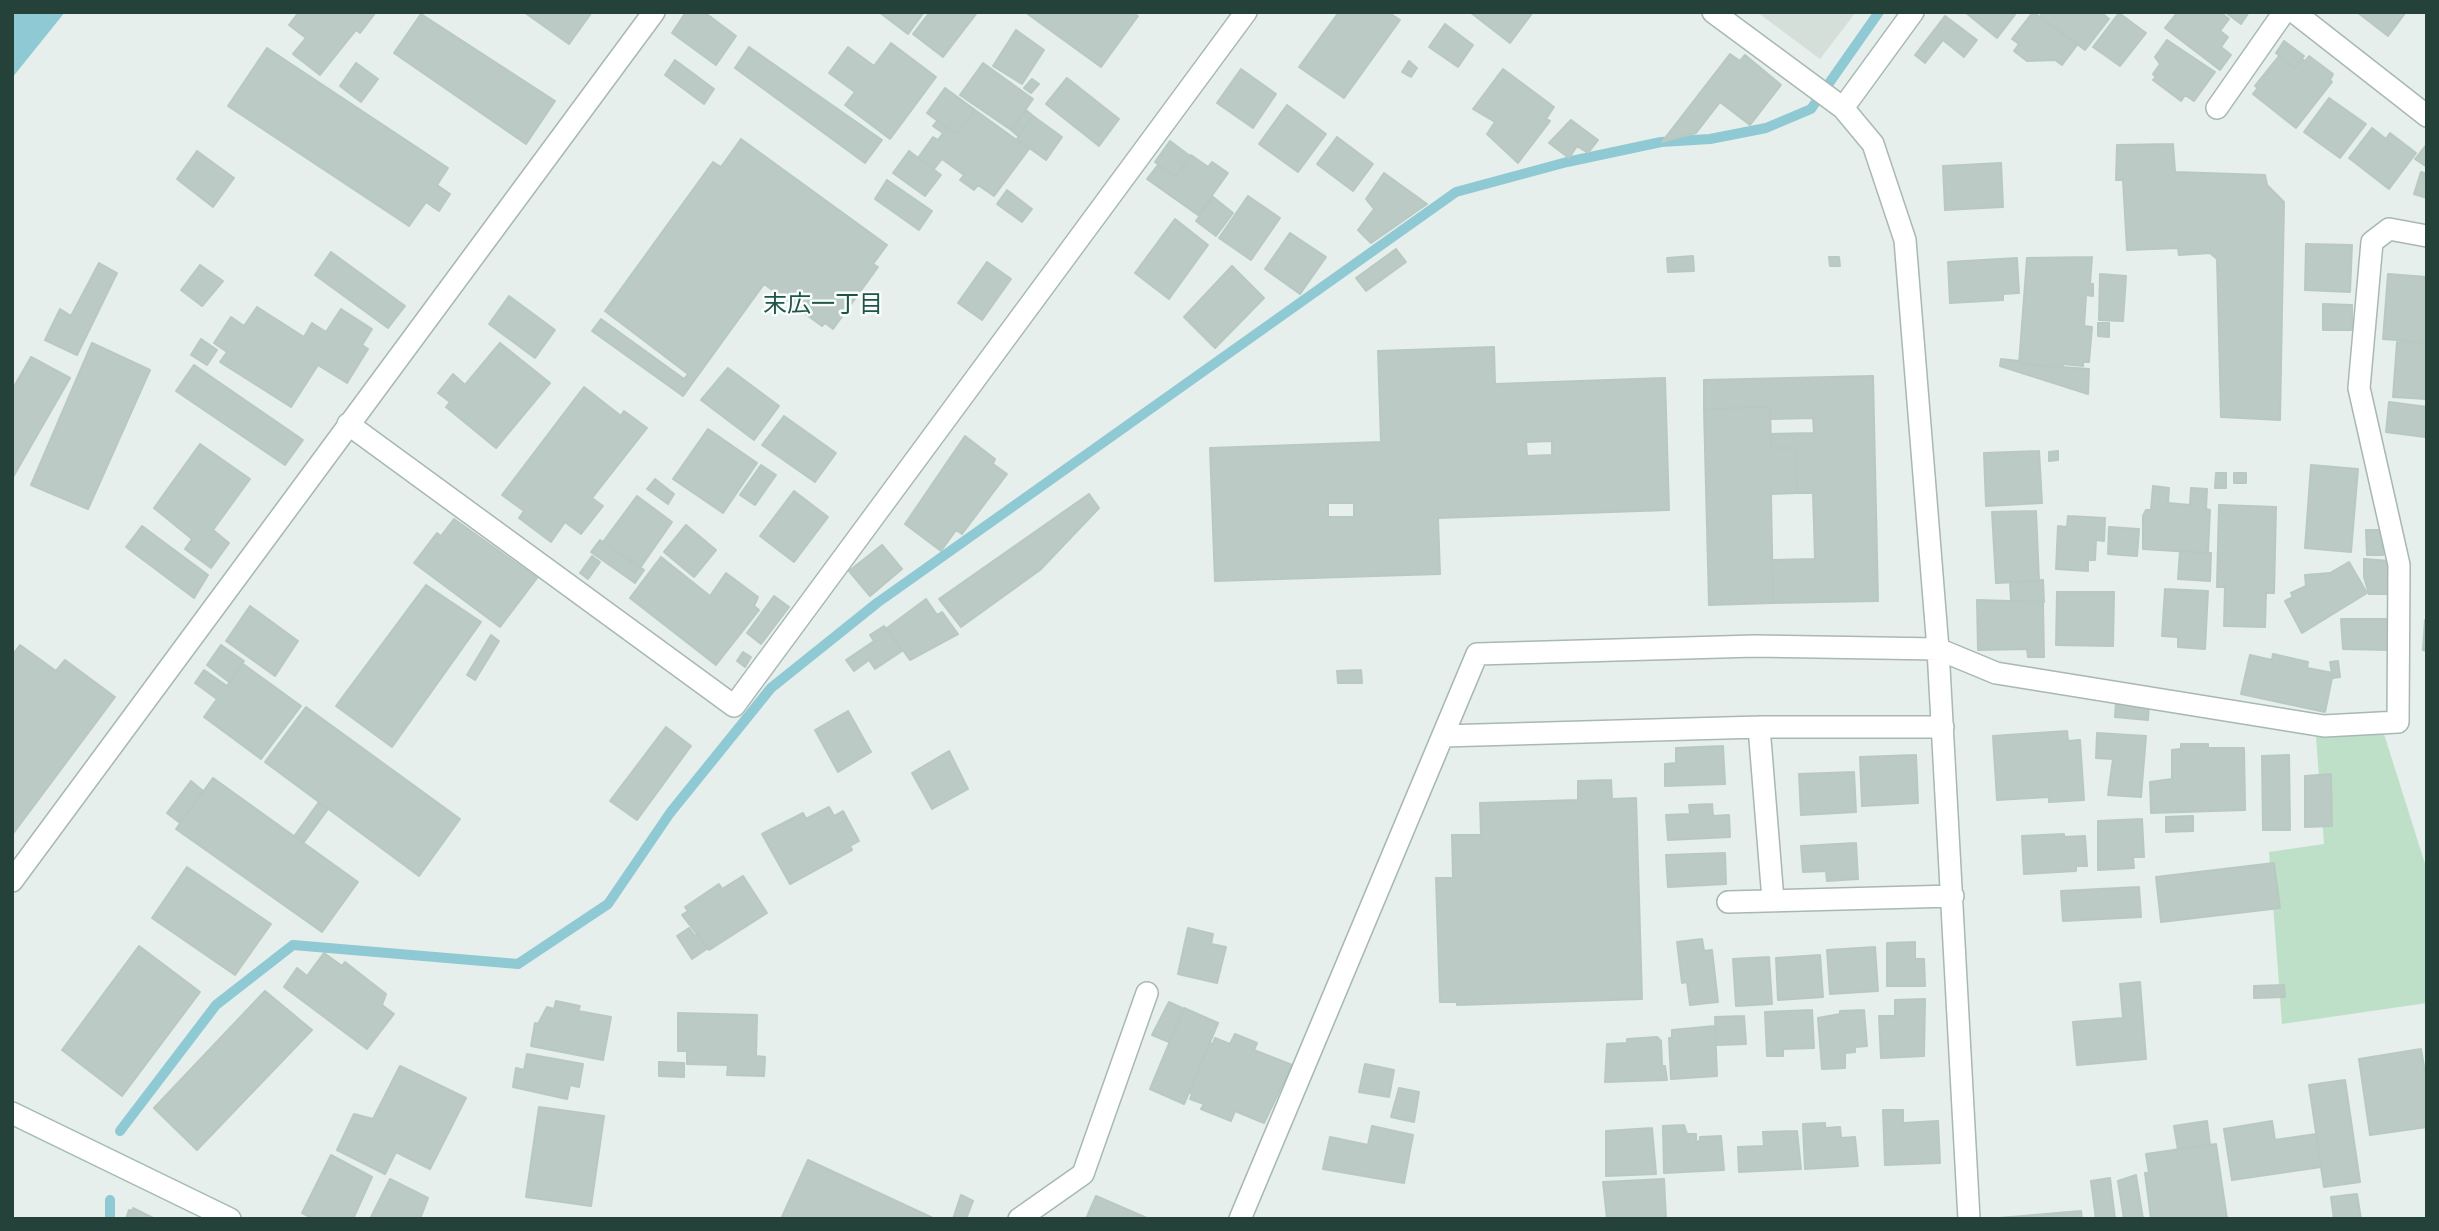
<!DOCTYPE html>
<meta charset="utf-8">
<style>
body{margin:0}
#map{position:relative;width:2439px;height:1231px;overflow:hidden;background:#e6efeb;font-family:"DM Sans",sans-serif}
canvas{display:block}
.frame{position:absolute;inset:0;border:14px solid #24423a;pointer-events:none}
</style>
<div id="map">
<canvas width="2439" height="1231"></canvas>
<div class="frame"></div>
</div>
<script>
const ctx = document.querySelector('canvas').getContext('2d');
ctx.lineJoin = 'round';
function fill(path, color) { ctx.fillStyle = color; ctx.fill(path, 'evenodd'); }
const toPath = rows => new Path2D(rows.map(r => 'M' + r).join(''));
function trace(path, color, width, dash) { ctx.strokeStyle = color; ctx.lineWidth = width; ctx.lineCap = dash ? 'butt' : 'round'; ctx.setLineDash(dash || []); ctx.stroke(path); }
function drawText(font, color, halo, rows, align = 'center') {
  ctx.font = font + ' "DM Sans","Noto Sans JP",sans-serif'; ctx.lineWidth = 5; ctx.setLineDash([]); ctx.textBaseline = 'middle'; ctx.strokeStyle = halo; ctx.fillStyle = color; for (const [text, x, y, turn = 0] of rows) {
    ctx.save(); ctx.translate(x, y); ctx.rotate((+turn || 0) * Math.PI / 180); ctx.textAlign = isNaN(turn) ? turn : align; if (halo) ctx.strokeText(text, 0, 0); ctx.fillText(text, 0, 0); ctx.restore();
  }
}
const built = toPath([
 [1757,12,1856,12,1820,59]
]);
const green = toPath([
 [2384,734,2427,870,2427,1003,2282,1024,2269,852,2324,844,2316,737]
]);
const water = toPath([
 [12,12,65,12,12,78]
]);
const stream = toPath([
 [120,1131,216,1005,293,945,518,964,608,904,670,813,771,688,877,603,1456,192,1567,162,1661,142,1710,139,1766,128,1811,109,1879,12],
 [110,1219,110,1200]
]);
const building = toPath([
 [299,12,376,12,360,33,356,30,320,75,293,54,306,38,289,25,299,12],
 [524,12,592,12,569,44,524,12],
 [686,12,704,12,736,36,716,65,672,33,686,12],
 [879,12,924,12,908,34,879,12],
 [930,12,976,14,943,57,913,34,930,12],
 [1025,12,1132,12,1138,16,1101,67,1025,12],
 [1339,12,1388,12,1400,20,1344,98,1299,67,1339,12],
 [1470,12,1533,12,1510,43,1470,12],
 [1965,12,2017,12,1997,38,1965,12],
 [2033,12,2077,45,2062,65,2055,60,2027,61,2014,51,2019,44,2012,39,2033,12],
 [2043,12,2101,12,2109,19,2085,50,2040,16,2043,12],
 [2178,12,2220,12,2229,19,2220,31,2228,37,2221,47,2231,55,2220,70,2165,28,2178,12],
 [2225,12,2249,12,2241,24,2225,12],
 [2357,12,2406,12,2388,36,2357,12],
 [2119,13,2146,33,2120,66,2093,47,2119,13],
 [421,14,555,101,526,144,394,53,421,14],
 [1945,16,1977,40,1964,57,1943,40,1925,63,1915,55,1945,16],
 [1445,24,1473,45,1458,67,1429,47,1445,24],
 [1016,30,1044,50,1022,84,993,66,1016,30],
 [2167,40,2215,72,2194,101,2185,95,2181,101,2153,80,2156,77,2153,74,2160,64,2155,57,2167,40],
 [2284,41,2304,56,2295,68,2276,53,2284,41],
 [891,43,936,77,890,139,845,105,855,92,829,73,848,47,874,66,891,43],
 [749,47,882,140,865,163,735,68,749,47],
 [267,48,448,168,437,185,450,194,439,211,426,202,409,226,228,106,267,48],
 [1730,54,1740,61,1745,55,1781,85,1750,125,1720,102,1696,133,1662,142,1730,54],
 [2280,55,2295,68,2302,59,2305,61,2309,56,2333,74,2330,80,2332,82,2296,128,2253,94,2258,88,2255,86,2280,55],
 [675,60,714,89,704,104,665,75,675,60],
 [1409,61,1417,68,1411,77,1402,72,1409,61],
 [356,63,378,79,361,102,340,86,356,63],
 [983,63,1033,99,1011,130,960,95,983,63],
 [1241,69,1276,94,1253,128,1217,103,1241,69],
 [1503,69,1554,107,1546,119,1550,121,1518,163,1487,134,1495,122,1473,109,1503,69],
 [1067,78,1119,119,1099,146,1046,104,1067,78],
 [1032,79,1039,84,1031,93,1024,88,1032,79],
 [945,88,975,110,957,135,927,113,945,88],
 [2329,98,2366,124,2340,158,2304,132,2329,98],
 [1287,105,1326,134,1298,172,1259,144,1287,105],
 [975,110,1029,149,994,196,978,185,974,190,960,180,964,175,942,159,934,169,918,158,933,137,938,140,943,133,933,126,937,121,957,135,975,110],
 [1026,110,1033,116,1018,136,1011,130,1026,110],
 [1033,116,1062,137,1046,160,1017,139,1033,116],
 [1571,120,1598,140,1588,153,1577,146,1569,158,1549,143,1571,120],
 [2372,128,2386,139,2390,133,2416,153,2389,189,2349,158,2372,128],
 [1337,137,1373,164,1353,191,1317,164,1337,137],
 [741,139,887,245,873,264,878,267,833,329,825,323,822,326,764,284,683,396,592,331,601,319,684,379,688,374,605,311,713,162,721,167,741,139],
 [1170,141,1190,156,1175,177,1155,162,1170,141],
 [2173,144,2175,172,2265,175,2267,185,2284,202,2280,420,2221,417,2217,259,2210,253,2179,255,2178,248,2127,250,2123,180,2116,180,2117,145,2173,144],
 [2427,144,2427,167,2415,159,2427,144],
 [197,151,234,178,213,207,177,179,197,151],
 [909,151,941,175,925,196,893,173,909,151],
 [1191,155,1208,167,1212,162,1228,173,1198,215,1147,179,1158,165,1175,177,1191,155],
 [2001,163,2003,207,1945,210,1943,166,2001,163],
 [2421,172,2427,174,2427,198,2414,194,2421,172],
 [1384,173,1427,204,1371,243,1358,230,1374,209,1366,199,1384,173],
 [887,180,932,211,919,230,875,199,887,180],
 [1007,190,1032,209,1022,222,997,204,1007,190],
 [1248,196,1280,218,1251,260,1219,238,1248,196],
 [1213,197,1233,213,1216,236,1196,221,1213,197],
 [1175,219,1208,245,1169,299,1135,273,1175,219],
 [1290,233,1326,257,1300,294,1265,269,1290,233],
 [2306,244,2352,245,2350,292,2305,290,2306,244],
 [1396,249,1406,262,1366,291,1356,278,1396,249],
 [331,252,405,306,388,328,315,275,331,252],
 [1693,256,1694,271,1668,272,1667,258,1693,256],
 [1829,257,1839,257,1840,266,1830,266,1829,257],
 [2092,257,2090,284,2093,284,2093,296,2086,295,2084,326,2092,327,2089,362,2083,362,2083,366,2063,364,2063,367,2019,364,2027,258,2092,257],
 [2017,258,2019,293,2003,294,2003,300,1950,303,1948,262,2017,258],
 [987,262,1011,279,982,320,958,303,987,262],
 [99,263,117,273,77,355,45,340,60,309,71,316,99,263],
 [200,265,223,281,202,306,181,290,200,265],
 [1232,266,1264,298,1215,348,1184,317,1232,266],
 [2100,274,2126,276,2123,321,2099,320,2100,274],
 [2388,274,2427,277,2427,342,2383,339,2388,274],
 [509,296,555,330,535,358,489,324,509,296],
 [2323,304,2352,305,2352,330,2323,330,2323,304],
 [257,307,304,337,312,323,326,332,341,309,372,329,362,345,368,349,347,383,318,365,291,407,220,362,227,352,214,343,231,317,244,326,257,307],
 [2098,323,2109,323,2109,337,2098,336,2098,323],
 [201,339,217,350,207,365,191,355,201,339],
 [2397,342,2427,343,2427,399,2393,397,2397,342],
 [92,343,150,370,88,509,31,485,92,343],
 [500,343,550,383,496,448,446,407,450,402,438,393,453,374,465,385,500,343],
 [1494,347,1495,384,1665,378,1669,510,1438,518,1440,574,1215,581,1210,448,1381,442,1378,351,1494,347],
 [1552,441,1552,455,1527,456,1526,442,1552,441],
 [1328,503,1354,503,1354,517,1328,517,1328,503],
 [31,357,70,378,13,477,12,390,31,357],
 [2001,359,2019,361,2019,364,2089,369,2088,394,2000,366,2001,359],
 [194,365,303,440,285,465,176,391,194,365],
 [728,368,779,406,754,440,701,400,728,368],
 [1873,376,1878,601,1773,603,1773,560,1815,559,1813,493,1797,493,1796,448,1771,448,1770,434,1814,433,1813,418,1770,419,1770,407,1704,409,1704,380,1873,376],
 [584,387,621,416,624,411,647,428,592,498,603,506,581,534,565,522,551,542,519,518,524,511,502,495,584,387],
 [2389,402,2427,407,2425,437,2386,432,2389,402],
 [1770,407,1771,448,1796,448,1797,493,1771,494,1773,603,1709,605,1704,409,1770,407],
 [784,416,836,453,815,482,762,445,784,416],
 [708,429,757,463,723,513,673,479,708,429],
 [965,436,995,459,993,464,1007,474,962,534,956,530,941,551,905,524,965,436],
 [200,444,250,479,213,530,229,543,211,568,185,549,192,539,154,508,200,444],
 [2039,451,2042,503,1986,506,1984,453,2039,451],
 [2058,451,2058,460,2049,461,2049,452,2058,451],
 [761,465,776,475,755,505,740,495,761,465],
 [2311,465,2358,469,2351,552,2305,548,2311,465],
 [2216,473,2226,473,2226,488,2215,488,2216,473],
 [2234,473,2246,473,2246,483,2234,483,2234,473],
 [655,479,674,494,668,504,647,489,655,479],
 [2153,486,2169,488,2168,503,2190,505,2191,488,2207,489,2206,509,2210,510,2208,553,2143,549,2143,516,2146,510,2151,510,2153,486],
 [794,491,828,517,794,562,760,536,794,491],
 [1089,494,1099,508,1040,570,961,627,939,599,1089,494],
 [637,496,672,522,640,568,603,542,637,496],
 [2219,505,2276,507,2274,593,2266,593,2265,627,2224,626,2225,587,2217,587,2219,505],
 [2036,511,2039,581,1996,583,1992,512,2036,511],
 [2068,516,2105,518,2104,541,2096,540,2095,560,2088,560,2088,571,2056,569,2058,526,2067,527,2068,516],
 [454,519,537,578,500,627,414,563,437,533,441,536,454,519],
 [686,525,716,550,694,577,664,552,686,525],
 [142,526,208,575,194,598,126,547,142,526],
 [2109,527,2139,529,2137,556,2108,554,2109,527],
 [2366,530,2382,530,2383,555,2367,555,2366,530],
 [600,540,644,570,635,583,591,552,600,540],
 [882,545,902,569,870,596,849,571,882,545],
 [2180,551,2211,553,2210,581,2178,579,2180,551],
 [592,556,600,562,588,579,580,573,592,556],
 [661,557,710,596,726,573,758,597,754,606,759,610,716,665,630,598,661,557],
 [2364,559,2390,561,2389,594,2369,594,2364,577,2364,559],
 [2349,562,2367,593,2302,633,2285,601,2293,597,2291,593,2306,586,2305,575,2330,573,2349,562],
 [2043,580,2044,602,2011,600,2010,582,2043,580],
 [426,585,481,622,392,747,336,706,426,585],
 [2165,589,2208,591,2205,649,2178,647,2178,637,2162,636,2165,589],
 [2057,592,2114,592,2113,646,2056,645,2057,592],
 [774,596,789,607,761,644,747,633,774,596],
 [926,599,937,615,942,612,958,634,910,660,887,628,926,599],
 [1977,600,2043,602,2044,657,2028,657,2027,649,1978,650,1977,600],
 [250,606,298,641,275,676,226,641,250,606],
 [2341,619,2389,619,2389,650,2343,649,2341,619],
 [2425,620,2427,620,2427,651,2423,650,2425,620],
 [884,626,902,651,875,669,869,660,854,671,846,660,874,641,870,635,884,626],
 [491,635,499,641,475,680,467,675,491,635],
 [20,645,56,671,65,660,115,697,12,835,12,656,20,645],
 [221,645,244,661,229,682,207,665,221,645],
 [743,652,751,657,745,667,737,661,743,652],
 [2273,654,2308,662,2307,668,2333,673,2325,712,2241,694,2250,655,2272,660,2273,654],
 [2338,661,2340,677,2333,678,2330,662,2338,661],
 [243,664,301,706,261,759,204,717,217,699,195,683,204,670,227,686,243,664],
 [1361,670,1362,683,1338,683,1337,671,1361,670],
 [2116,702,2149,705,2148,720,2115,717,2116,702],
 [306,707,460,819,419,876,265,762,306,707],
 [848,711,871,752,838,772,815,730,848,711],
 [666,727,691,746,637,820,610,801,666,727],
 [2067,731,2068,741,2080,740,2084,800,2049,802,2049,797,1997,800,1993,736,2067,731],
 [2097,733,2146,736,2141,797,2108,795,2113,759,2096,758,2097,733],
 [2181,744,2208,744,2208,748,2244,748,2245,810,2151,813,2150,782,2172,779,2172,750,2181,749,2181,744],
 [1723,746,1725,784,1665,786,1665,764,1676,763,1676,748,1723,746],
 [949,751,968,789,932,809,912,773,949,751],
 [1916,755,1918,803,1862,806,1860,757,1916,755],
 [2289,755,2290,830,2263,830,2262,756,2289,755],
 [1854,772,1856,812,1801,815,1799,774,1854,772],
 [2331,774,2332,826,2305,827,2305,776,2331,774],
 [213,778,358,882,322,932,176,829,213,778],
 [1611,780,1612,799,1636,798,1642,999,1457,1005,1457,1002,1440,1002,1436,878,1453,878,1452,835,1481,835,1480,803,1578,800,1578,781,1611,780],
 [191,781,203,791,180,823,167,813,191,781],
 [319,802,328,809,304,842,295,835,319,802],
 [1712,804,1713,816,1729,815,1730,837,1668,840,1666,815,1690,814,1689,805,1712,804],
 [829,807,834,816,843,811,859,841,850,846,852,850,790,884,762,834,803,813,806,819,829,807],
 [2193,816,2193,831,2166,832,2166,817,2193,816],
 [2142,819,2144,857,2133,857,2134,868,2098,870,2098,821,2142,819],
 [2064,834,2064,837,2085,836,2087,866,2076,866,2076,871,2024,874,2022,836,2064,834],
 [1856,843,1858,879,1827,881,1826,871,1803,872,1801,846,1856,843],
 [1725,853,1726,884,1668,887,1666,855,1725,853],
 [2274,863,2280,908,2161,922,2156,877,2274,863],
 [187,867,271,924,235,975,152,918,187,867],
 [743,876,767,913,709,950,682,915,688,911,685,907,719,884,722,889,743,876],
 [2139,887,2141,917,2063,921,2061,891,2139,887],
 [689,928,695,936,698,934,708,948,692,959,677,936,689,928],
 [1188,928,1213,934,1211,944,1226,947,1217,983,1178,974,1188,928],
 [1702,939,1704,951,1712,950,1718,1002,1690,1005,1687,982,1682,983,1677,942,1702,939],
 [1915,942,1915,959,1924,959,1925,986,1887,986,1887,943,1915,942],
 [139,946,200,992,122,1096,62,1050,139,946],
 [1875,947,1878,991,1830,994,1827,950,1875,947],
 [324,953,342,966,345,962,386,994,382,1005,394,1014,367,1049,284,987,297,968,307,976,324,953],
 [1820,955,1823,997,1778,1000,1776,958,1820,955],
 [1769,957,1772,1004,1736,1006,1733,959,1769,957],
 [2140,982,2146,1059,2077,1065,2073,1022,2123,1018,2120,984,2140,982],
 [2284,985,2285,997,2254,998,2254,986,2284,985],
 [265,991,312,1030,197,1150,154,1108,265,991],
 [1925,999,1924,1056,1881,1058,1879,1016,1895,1016,1895,1000,1925,999],
 [556,1001,580,1006,578,1011,611,1017,603,1060,531,1046,535,1023,538,1024,547,1007,554,1009,556,1001],
 [1169,1002,1182,1008,1183,1011,1169,1042,1152,1035,1169,1002],
 [1184,1008,1218,1023,1184,1104,1150,1089,1184,1008],
 [1812,1010,1814,1048,1783,1049,1783,1056,1767,1056,1765,1012,1812,1010],
 [1864,1010,1867,1046,1855,1047,1855,1052,1845,1053,1845,1068,1822,1069,1818,1018,1840,1014,1840,1011,1864,1010],
 [678,1013,757,1015,756,1056,765,1057,764,1076,727,1075,728,1065,687,1064,687,1051,678,1051,678,1013],
 [1744,1016,1746,1044,1716,1045,1715,1017,1744,1016],
 [1715,1026,1717,1076,1671,1079,1669,1038,1672,1038,1672,1030,1715,1026],
 [1235,1034,1257,1043,1254,1050,1292,1065,1264,1123,1235,1111,1231,1121,1201,1109,1204,1104,1190,1099,1192,1094,1189,1092,1210,1043,1213,1044,1215,1038,1230,1044,1235,1034],
 [1657,1037,1661,1041,1662,1066,1665,1066,1667,1080,1605,1082,1607,1044,1627,1043,1627,1039,1657,1037],
 [2421,1049,2427,1084,2427,1127,2370,1135,2359,1059,2421,1049],
 [527,1054,583,1064,579,1087,570,1085,567,1099,513,1087,516,1068,524,1070,527,1054],
 [659,1062,684,1063,684,1077,659,1076,659,1062],
 [1365,1064,1394,1070,1389,1097,1359,1092,1365,1064],
 [400,1066,466,1098,430,1169,396,1152,385,1174,337,1150,354,1114,373,1119,400,1066],
 [2345,1080,2360,1182,2324,1187,2309,1085,2345,1080],
 [1399,1088,1419,1092,1414,1122,1391,1117,1399,1088],
 [539,1107,604,1116,591,1206,526,1197,539,1107],
 [1883,1110,1903,1110,1903,1123,1938,1121,1940,1163,1885,1165,1883,1110],
 [2207,1121,2210,1145,2178,1150,2174,1126,2207,1121],
 [2272,1121,2275,1140,2316,1134,2321,1167,2232,1180,2224,1129,2272,1121],
 [1825,1123,1825,1128,1840,1127,1841,1138,1855,1137,1858,1166,1805,1169,1803,1124,1825,1123],
 [1684,1125,1687,1134,1696,1134,1696,1142,1700,1141,1700,1137,1721,1136,1724,1170,1664,1173,1663,1126,1684,1125],
 [1372,1126,1413,1135,1404,1183,1323,1169,1330,1137,1368,1145,1372,1126],
 [1652,1128,1656,1174,1606,1176,1606,1131,1652,1128],
 [1797,1131,1801,1169,1739,1172,1738,1147,1764,1146,1763,1132,1797,1131],
 [2216,1144,2227,1219,2151,1219,2145,1173,2149,1173,2146,1154,2216,1144],
 [331,1155,372,1177,353,1219,314,1219,302,1213,331,1155],
 [808,1160,935,1219,781,1219,808,1160],
 [2136,1175,2143,1219,2124,1219,2118,1181,2136,1175],
 [2110,1178,2115,1219,2096,1219,2091,1181,2110,1178],
 [390,1179,428,1198,420,1219,370,1219,390,1179],
 [1664,1179,1666,1219,1607,1219,1603,1182,1664,1179],
 [2357,1194,2361,1219,2334,1219,2331,1197,2357,1194],
 [961,1195,973,1201,966,1219,953,1219,961,1195],
 [1096,1196,1149,1219,1086,1219,1096,1196],
 [133,1208,155,1219,126,1219,129,1210,132,1211,133,1208],
 [2081,1211,2082,1219,1999,1219,1999,1218,2081,1211]
]);
const street = toPath([
 [1713,12,1843,108,1873,144,1905,240,1938,649,1969,1219],
 [2294,12,2427,116],
 [1843,108,1913,12],
 [2217,108,2284,12],
 [348,424,734,706,1246,12],
 [1759,727,1773,900],
 [1443,736,1759,727,1943,727],
 [12,881,654,12],
 [1728,902,1953,896],
 [1019,1219,1083,1174,1147,993],
 [1240,1219,1477,654,1755,646,1938,649,1996,673,2324,726,2398,722,2399,565,2359,388,2372,242,2389,229,2427,236]
]);
const secondary = toPath([
 [12,1113,230,1219]
]);
const neighbourhoodNames = [
 ["末広一丁目",823,306]
];
fill(built, '#d4dfda');
fill(green, '#bfe0c8');
fill(water, '#8ec9d4');
trace(stream, '#8ec9d4', 10);
fill(building, '#bbcac4');
trace(building, '#b8c9c2', 2);
trace(street, '#a8b8b2', 24);
trace(secondary, '#a4bbb3', 24);
trace(street, '#fff', 21);
trace(secondary, '#fff', 21);
drawText('24px', '#1f5548', '#f7fbf9', neighbourhoodNames);
</script>
